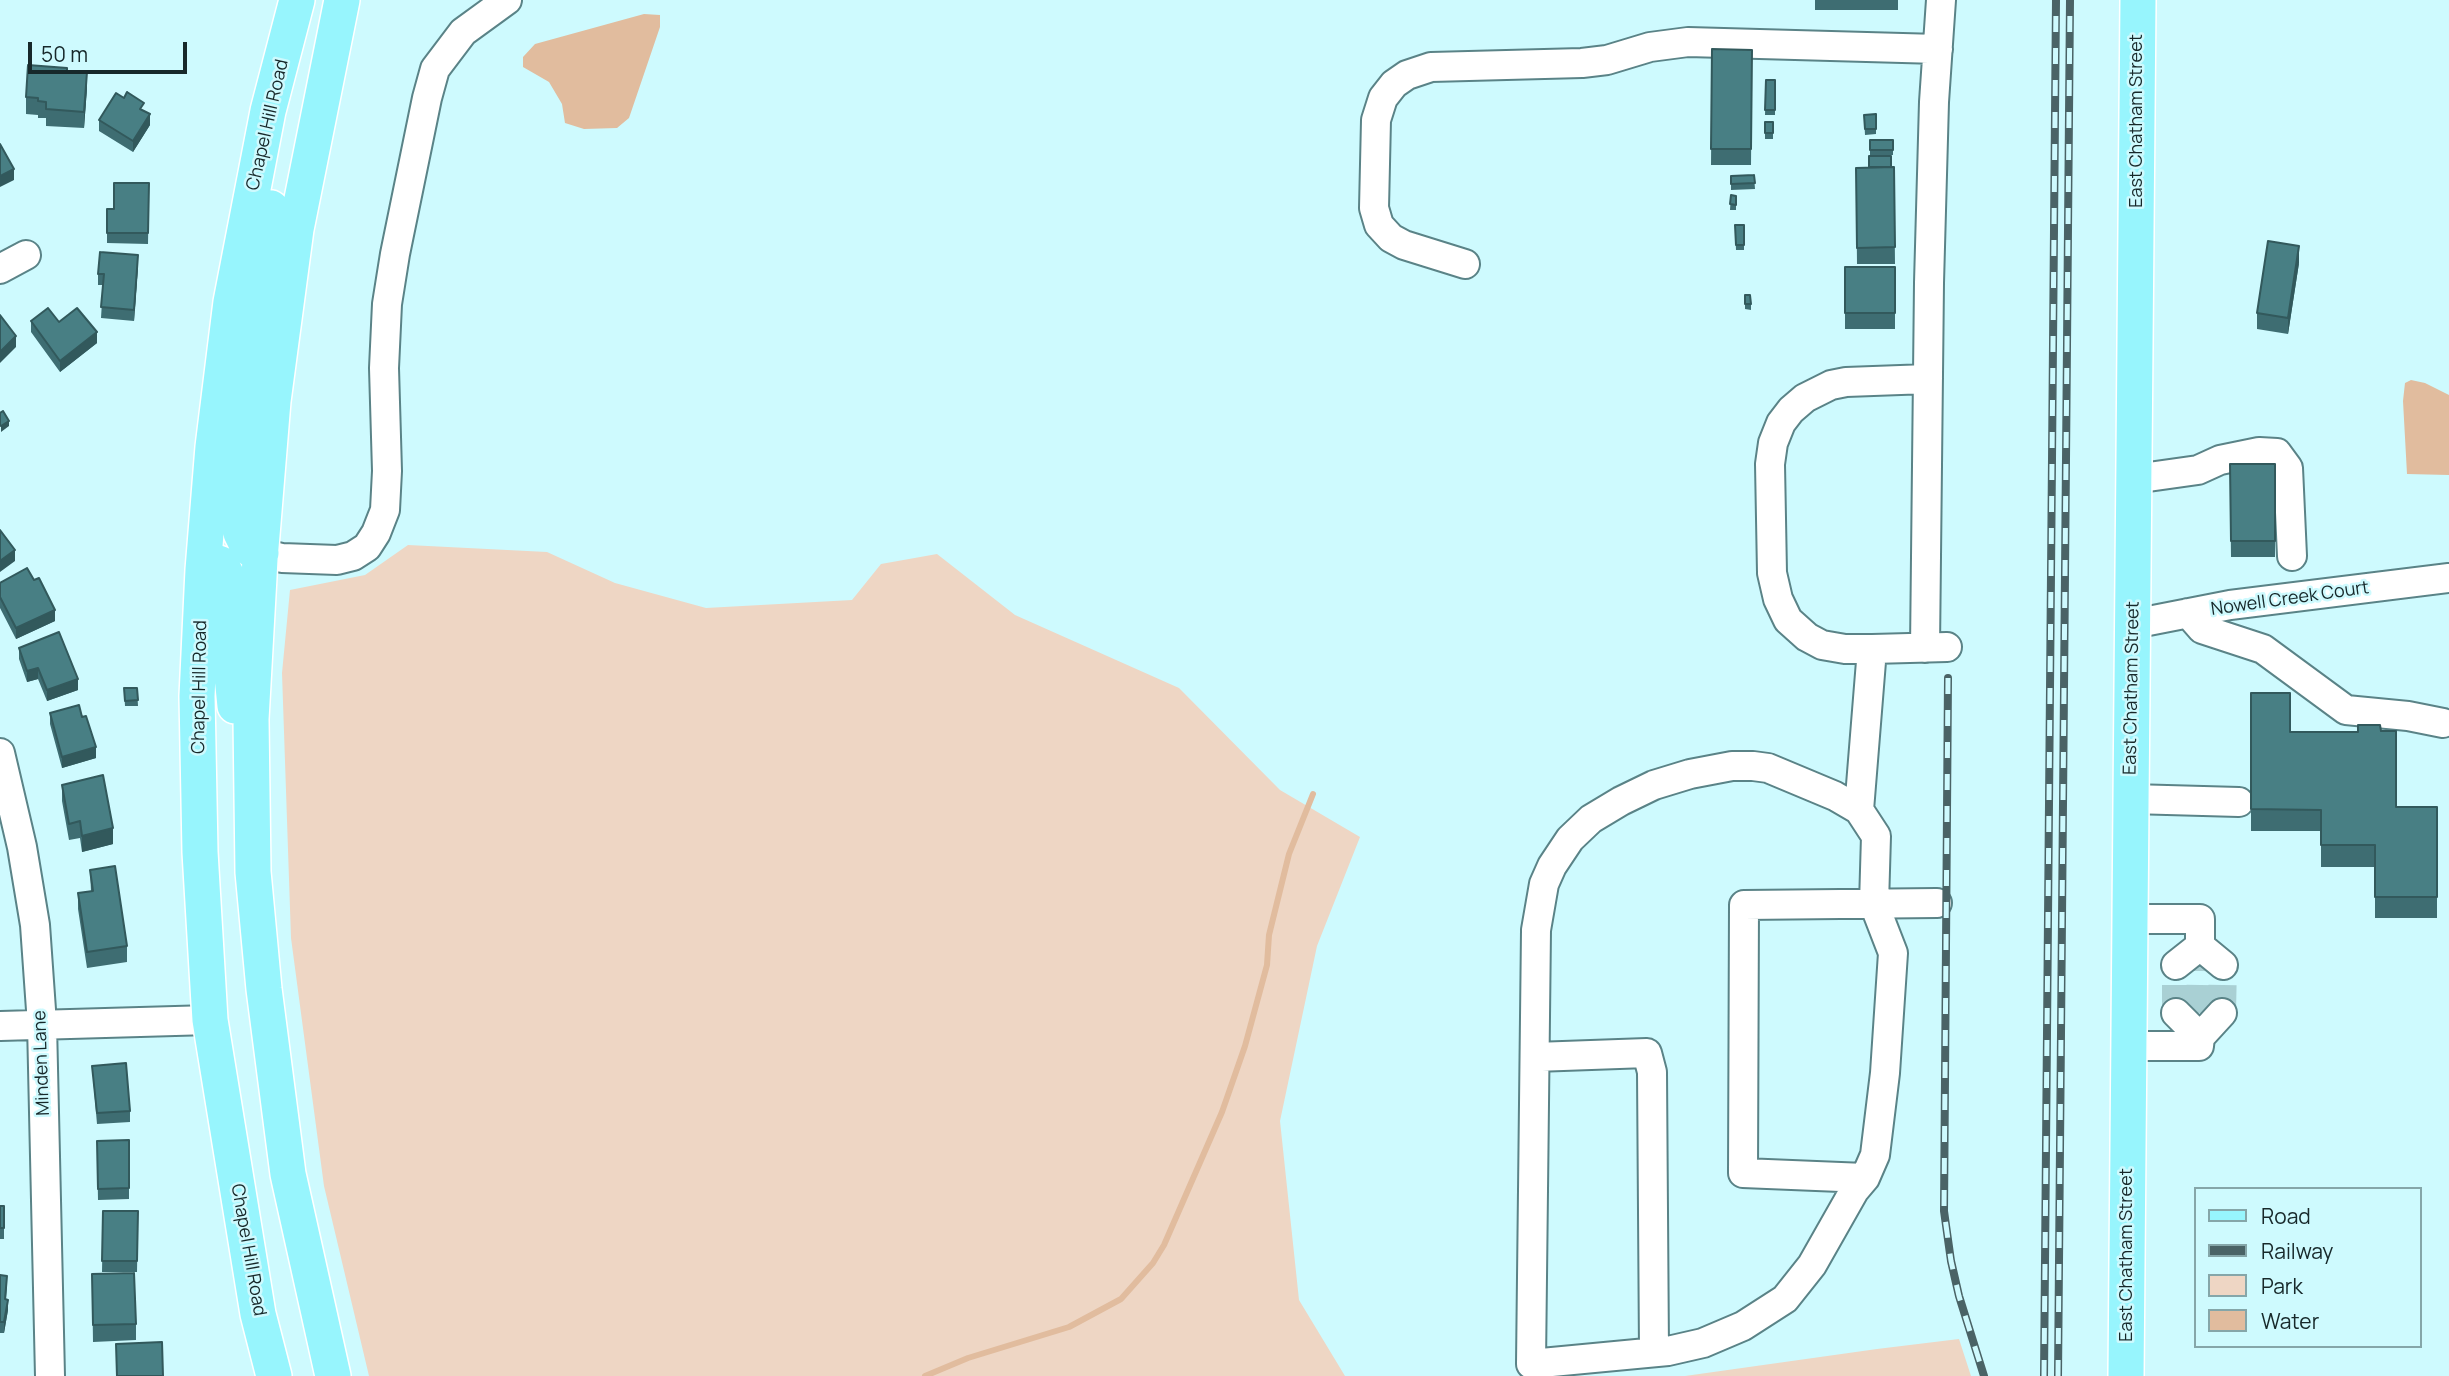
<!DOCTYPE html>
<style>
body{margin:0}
#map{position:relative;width:2449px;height:1376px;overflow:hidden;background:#cefafe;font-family:Manrope,sans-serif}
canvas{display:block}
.legend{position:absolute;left:2194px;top:1187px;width:228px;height:161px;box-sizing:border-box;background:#cefafe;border:2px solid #85a6a9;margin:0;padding:9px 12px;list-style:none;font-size:21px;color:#17282a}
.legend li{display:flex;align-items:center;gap:14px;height:35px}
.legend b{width:35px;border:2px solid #85a6a9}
.scale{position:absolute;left:28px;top:42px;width:159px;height:32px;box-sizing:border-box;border:4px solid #17282a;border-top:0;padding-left:9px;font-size:21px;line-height:24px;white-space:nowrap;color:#17282a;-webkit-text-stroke:5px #cefafe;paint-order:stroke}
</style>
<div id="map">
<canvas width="2449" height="1376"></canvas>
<ul class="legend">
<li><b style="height:9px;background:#97f5fd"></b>Road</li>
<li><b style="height:9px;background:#4a6366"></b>Railway</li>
<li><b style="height:19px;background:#eed6c4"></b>Park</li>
<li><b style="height:19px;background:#e1bc9e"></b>Water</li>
</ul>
<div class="scale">50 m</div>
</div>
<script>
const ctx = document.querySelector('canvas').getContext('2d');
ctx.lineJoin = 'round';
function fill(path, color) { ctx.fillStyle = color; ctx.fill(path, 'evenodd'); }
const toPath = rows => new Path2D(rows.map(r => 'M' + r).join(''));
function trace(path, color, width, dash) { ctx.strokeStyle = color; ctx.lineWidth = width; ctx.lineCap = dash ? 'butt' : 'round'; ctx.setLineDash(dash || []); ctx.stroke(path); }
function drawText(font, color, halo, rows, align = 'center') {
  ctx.font = font + ' Manrope,sans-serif'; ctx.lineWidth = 5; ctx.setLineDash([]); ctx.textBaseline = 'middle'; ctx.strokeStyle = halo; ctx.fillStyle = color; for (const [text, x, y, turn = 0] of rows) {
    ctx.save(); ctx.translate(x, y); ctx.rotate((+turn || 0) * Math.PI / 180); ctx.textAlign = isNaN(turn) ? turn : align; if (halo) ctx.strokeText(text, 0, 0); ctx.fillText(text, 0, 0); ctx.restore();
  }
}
const green = toPath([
 [408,545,547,552,615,583,706,608,852,600,881,564,937,554,1015,615,1179,688,1280,790,1360,837,1317,946,1280,1121,1299,1300,1345,1376,369,1376,324,1186,291,938,282,673,290,590,365,575],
 [1959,1339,1971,1376,1685,1376,1877,1349]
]);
const water = toPath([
 [644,14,660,15,660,27,629,118,617,128,584,129,565,123,562,104,549,82,523,67,523,57,535,44],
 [2411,380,2425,383,2449,395,2449,475,2407,474,2403,401,2405,383]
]);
const stream = toPath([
 [925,1376,968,1358,1069,1327,1121,1299,1153,1263,1164,1245,1222,1112,1245,1046,1267,965,1269,935,1289,854,1313,794]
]);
const minorTunnel = toPath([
 [2176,1013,2176,965],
 [2200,1013,2201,965],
 [2222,1013,2223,965]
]);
const minor = toPath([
 [1465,264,1404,245,1391,238,1379,225,1374,208,1376,120,1383,98,1394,84,1407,75,1431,67,1582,63,1607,60,1650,47,1688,42,1938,49],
 [0,269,26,255],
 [1928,379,1846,382,1831,385,1805,398,1791,410,1781,423,1773,443,1770,464,1772,573,1778,599,1788,620,1807,637,1822,645,1845,649,1872,649,1947,647],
 [2134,479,2198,470,2220,460,2259,452,2277,453,2288,468,2292,556],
 [261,553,282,558,337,560,353,556,367,547,376,533,385,510,387,471,384,368,387,304,395,254,427,98,435,69,463,32,507,0],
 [2188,613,2202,629,2263,649,2346,710,2408,716,2443,723],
 [2133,624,2230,605,2449,578],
 [1925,648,1929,283,1934,102,1941,0],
 [0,753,22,847,35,925,42,1024,50,1376],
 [2131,799,2239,802],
 [1859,810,1835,796,1768,768,1753,766,1732,766,1690,774,1654,785,1621,801,1591,819,1570,839,1552,866,1544,884,1536,930,1531,1364,1668,1351,1703,1343,1743,1326,1785,1299,1812,1265,1854,1191,1865,1178,1875,1155,1885,1073,1893,953,1874,904,1876,836,1859,810,1872,649],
 [2130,919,2200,919,2200,946,2176,965],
 [2200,946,2223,965],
 [0,1026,210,1020],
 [2200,1037,2222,1013],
 [2128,1046,2199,1046,2200,1037,2176,1013],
 [1535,1057,1647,1053,1652,1072,1654,1352],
 [1865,1178,1743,1173,1744,905,1937,903]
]);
const major = toPath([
 [261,553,253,551,247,545,241,533,237,503,271,208],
 [204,558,221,564,229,580,229,646,235,706],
 [274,1376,258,1314,210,1020,200,852,197,696,203,570,213,447,231,302,268,111,297,0],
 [333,1376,288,1174,264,989,253,872,251,719,260,559,273,401,296,229,342,0],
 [2126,1376,2138,0]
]);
const rail = toPath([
 [1948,678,1944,1211,1951,1261,1959,1296,1984,1376],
 [2044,1376,2056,0],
 [2058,1376,2070,0]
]);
const wall = toPath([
 [1815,0,1898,0,1898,10,1815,10],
 [1712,49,1752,50,1751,165,1711,165],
 [67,71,87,88,84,128,46,126,46,118,38,118,38,115,26,114,26,97],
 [1766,80,1775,80,1775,115,1765,115],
 [144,111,150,125,133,152,99,131,99,120],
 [1876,114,1876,134,1865,135,1864,115],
 [1765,122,1773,122,1773,139,1765,139],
 [1870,140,1893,140,1893,155,1870,155],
 [1894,167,1895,264,1857,264,1856,168],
 [1754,175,1755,189,1731,190,1731,176],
 [149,183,148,244,107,243,107,209,114,209],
 [1731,195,1736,196,1736,210,1730,210],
 [1735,225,1744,225,1744,250,1736,250],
 [2299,263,2288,334,2257,329,2257,313],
 [138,266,134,321,101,318,103,285,98,285,98,274],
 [1845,267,1895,267,1895,329,1845,329],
 [1745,295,1751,304,1751,310,1745,309],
 [31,321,59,322,97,343,60,372,31,332],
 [2230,464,2275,464,2275,557,2231,557],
 [0,583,55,621,16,639,0,608],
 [19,648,78,690,47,701,38,679,27,682,19,659],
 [124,688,137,688,138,706,125,706],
 [2251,693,2290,732,2358,732,2381,731,2396,807,2437,807,2437,918,2375,918,2375,867,2321,867,2321,831,2251,831],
 [50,713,82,717,96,758,62,768,50,724],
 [62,785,113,844,82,852,80,838,69,840,62,801],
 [90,870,127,946,127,962,87,968,78,909,78,893,91,891],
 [92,1066,130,1111,130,1122,97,1124],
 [129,1140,129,1199,98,1200,97,1141],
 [0,1206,4,1206,4,1239,0,1239],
 [103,1211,138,1211,137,1272,102,1272],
 [92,1274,136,1324,136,1340,93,1342],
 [0,1275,7,1287,6,1299,8,1310,4,1333,0,1333]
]);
const shadedWall = toPath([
 [87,72,87,88,84,128,84,112],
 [150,114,150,125,133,152,133,141],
 [14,169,14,180,0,187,0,176],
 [2299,246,2299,263,2288,334,2288,318],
 [138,255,138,266,134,321,134,310],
 [97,332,97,343,60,372,60,361],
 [16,336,16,347,0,363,0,352],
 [9,421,9,426,1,432,1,426],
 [15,550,15,561,0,572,0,561],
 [55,610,55,621,16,639,16,628],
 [38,668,38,679,27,682,27,671],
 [78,679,78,690,47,701,47,690],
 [96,747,96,758,62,768,62,757],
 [113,828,113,844,82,852,82,836],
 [8,1300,8,1310,4,1333,4,1322]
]);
const building = toPath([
 [1712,49,1752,50,1751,149,1711,149,1712,49],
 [28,65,67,68,67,71,87,72,84,112,46,109,46,102,38,101,38,98,26,97,28,65],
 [1766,80,1775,80,1775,110,1765,110,1766,80],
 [127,92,144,103,140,109,150,114,133,141,99,120,116,93,124,98,127,92],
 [1876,114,1876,129,1865,129,1864,115,1876,114],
 [1765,122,1773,122,1773,133,1765,133,1765,122],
 [1870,140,1893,140,1893,150,1870,150,1870,140],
 [0,144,14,169,0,176,0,144],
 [1869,156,1891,156,1891,167,1869,167,1869,156],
 [1894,167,1895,247,1857,248,1856,168,1894,167],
 [1754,175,1755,183,1731,184,1731,176,1754,175],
 [114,183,149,183,148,233,107,233,107,209,114,209,114,183],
 [1731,195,1736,196,1736,205,1730,204,1731,195],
 [1735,225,1744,225,1744,245,1736,245,1735,225],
 [2268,241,2299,246,2288,318,2257,313,2268,241],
 [100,252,138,255,134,310,101,307,104,274,98,274,100,252],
 [1845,267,1895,267,1895,313,1845,313,1845,267],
 [1745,295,1750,295,1751,304,1745,304,1745,295],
 [48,308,59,322,77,308,97,332,60,361,31,321,48,308],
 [0,315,16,336,0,352,0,315],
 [3,411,9,421,1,426,0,425,0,413,3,411],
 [2230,464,2275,464,2275,541,2231,541,2230,464],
 [0,530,15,550,0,561,0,530],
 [27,568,34,580,39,578,55,610,16,628,0,597,0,583,27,568],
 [59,632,78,679,47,690,38,668,27,671,19,648,59,632],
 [124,688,137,688,138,700,125,701,124,688],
 [2251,693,2290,693,2290,732,2358,732,2358,725,2380,725,2381,731,2396,731,2396,807,2437,807,2437,897,2375,897,2375,845,2321,845,2321,810,2251,809,2251,693],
 [79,705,82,717,86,716,96,747,62,757,50,713,79,705],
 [103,775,113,828,82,836,80,821,69,824,62,785,103,775],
 [115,866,127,946,87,952,78,893,93,891,90,870,115,866],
 [126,1063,130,1111,97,1113,92,1066,126,1063],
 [129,1140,129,1188,98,1189,97,1141,129,1140],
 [0,1206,4,1206,4,1228,0,1228,0,1206],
 [103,1211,138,1211,137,1261,102,1261,103,1211],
 [134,1273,136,1324,93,1325,92,1274,134,1273],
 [0,1275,7,1276,5,1299,8,1300,4,1322,0,1322,0,1275],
 [162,1342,163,1376,117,1376,116,1344,162,1342]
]);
const streetNames = [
 ["East Chatham Street",2137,121,-90],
 ["Chapel Hill Road",268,125,-77],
 ["Nowell Creek Court",2290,599,-8],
 ["Chapel Hill Road",200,687,-89],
 ["East Chatham Street",2132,688,-89],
 ["Minden Lane",42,1063,-92],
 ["Chapel Hill Road",248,1250,80],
 ["East Chatham Street",2127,1255,-90]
];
fill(green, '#eed6c4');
fill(water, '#e1bc9e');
trace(stream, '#e1bc9e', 6);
trace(minorTunnel, '#a9d0d4', 28, [28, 14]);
trace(minor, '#5a8387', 32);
trace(major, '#fff', 38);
trace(minor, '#fff', 28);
trace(major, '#97f5fd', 35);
trace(rail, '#4a6366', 8);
trace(rail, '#cefafe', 5, [16]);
fill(wall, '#3e6d72');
fill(shadedWall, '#32595c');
fill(building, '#487f84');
trace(building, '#32595c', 2);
drawText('18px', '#17282a', '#cefafe', streetNames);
</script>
